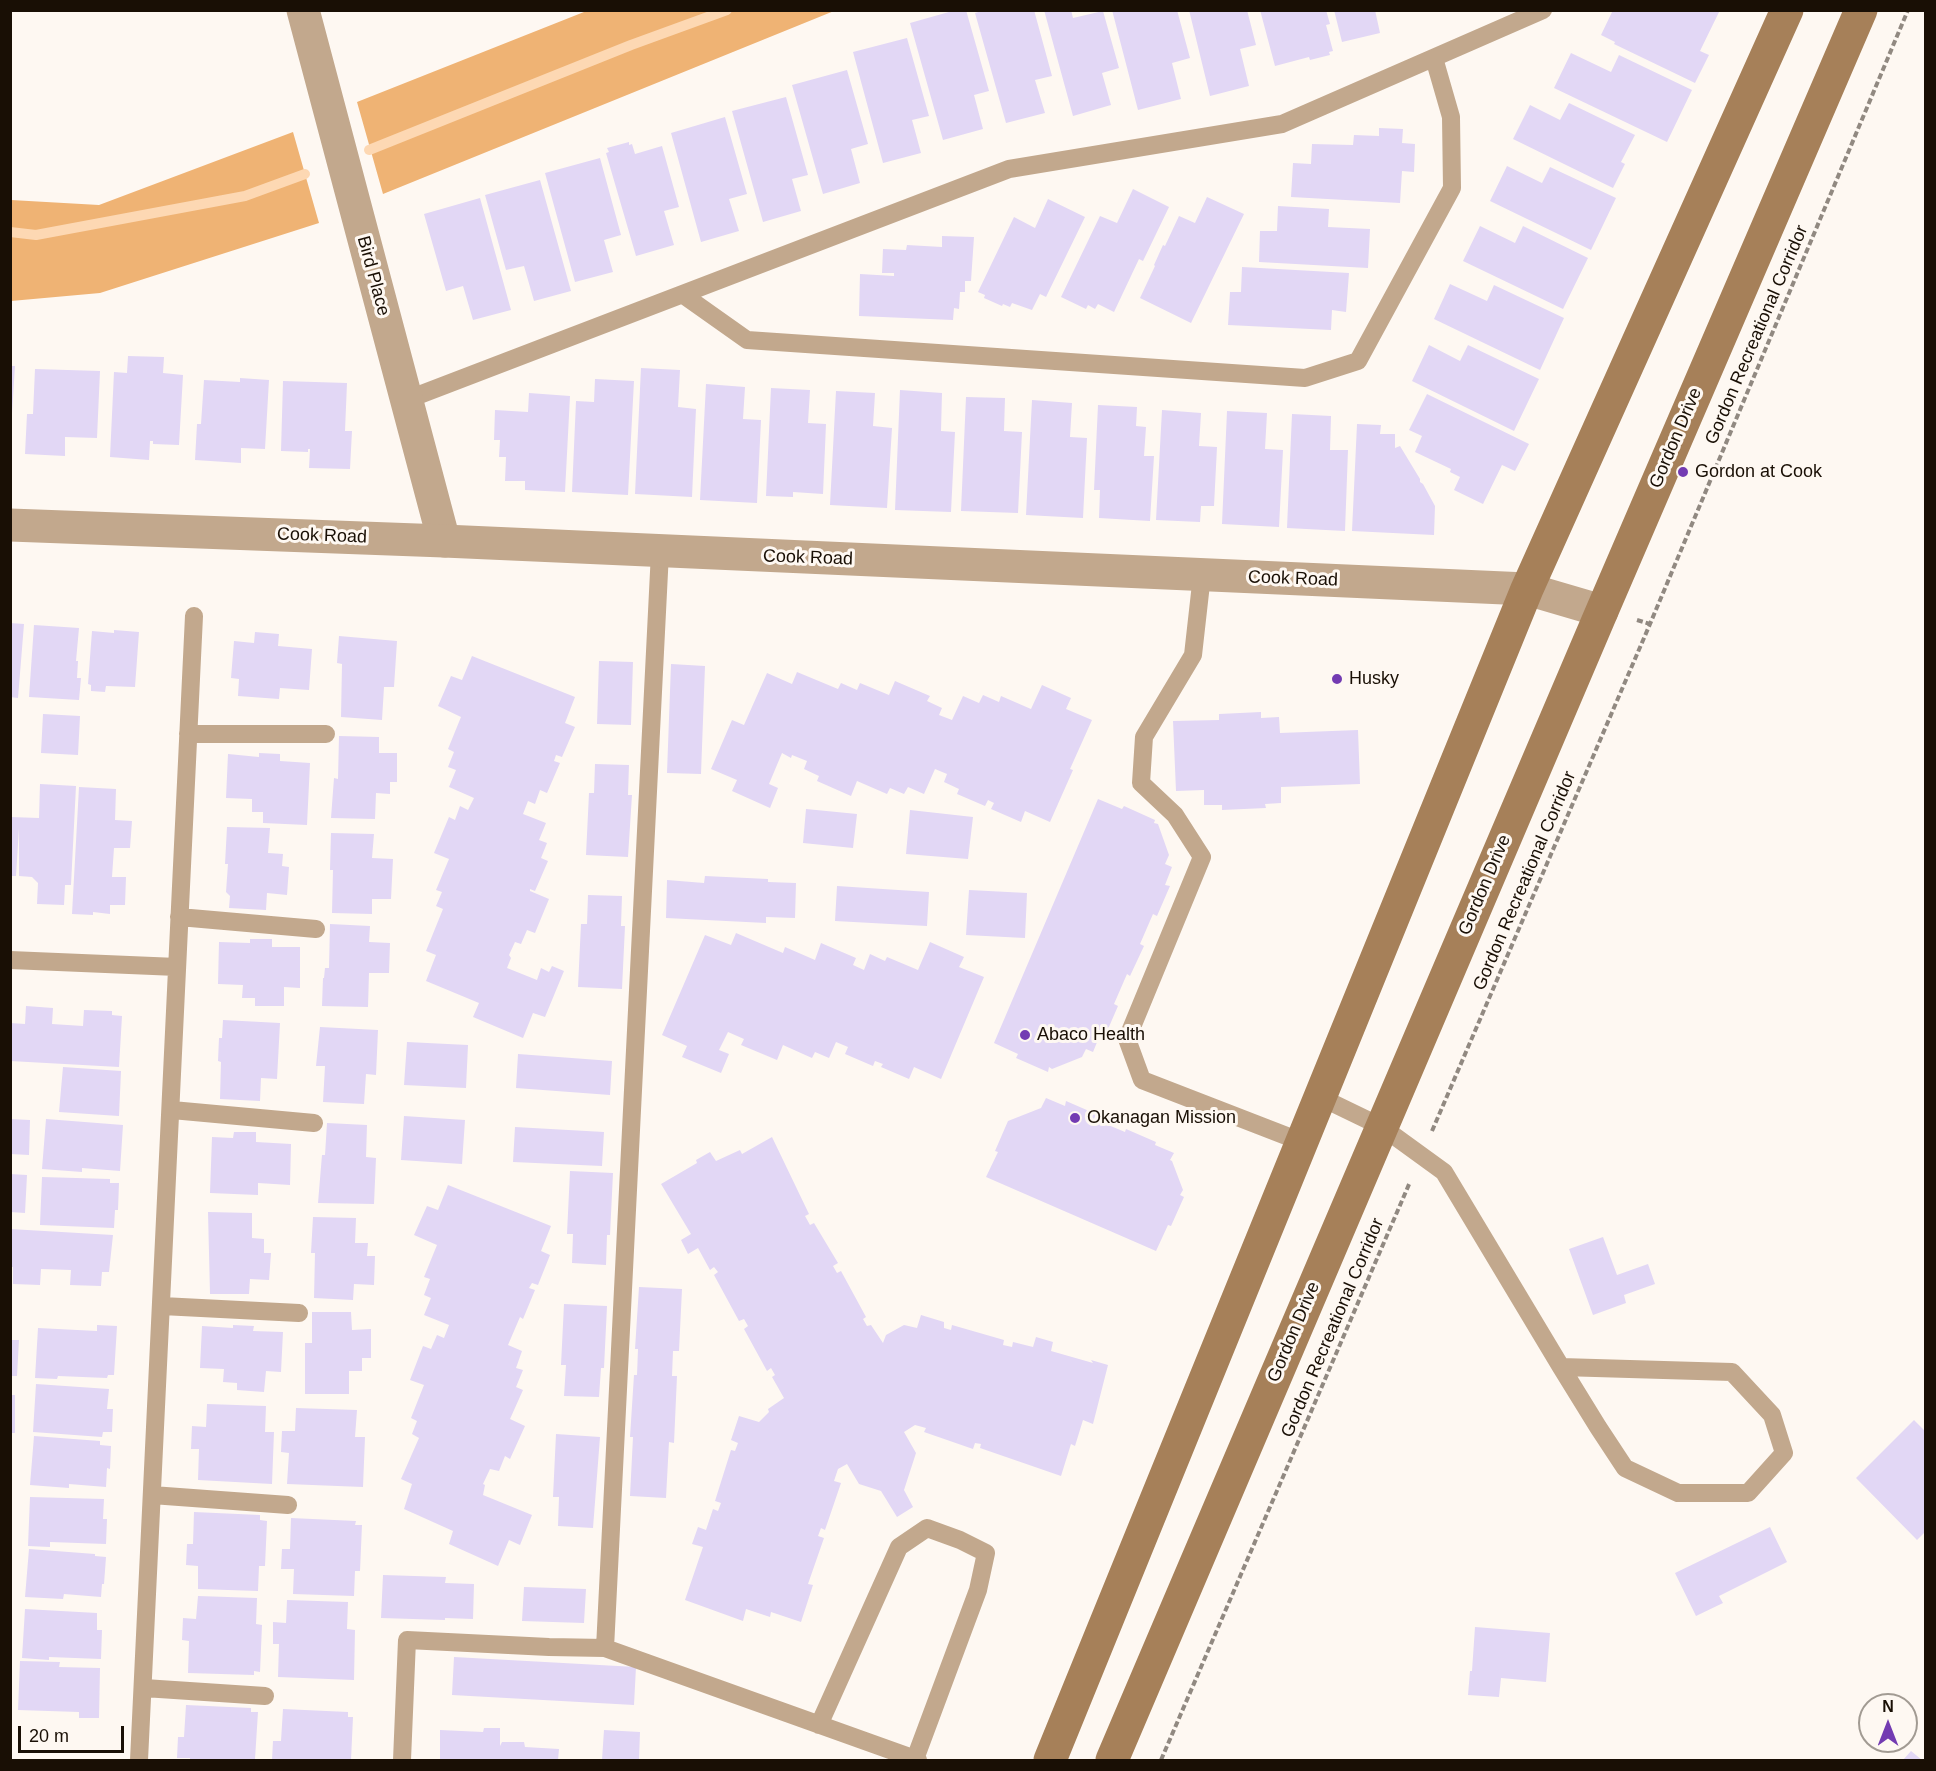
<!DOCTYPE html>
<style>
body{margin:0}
#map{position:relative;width:1936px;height:1771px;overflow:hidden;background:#fef8f2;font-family:Arial,sans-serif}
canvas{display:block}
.frame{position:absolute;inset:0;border:12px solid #190f05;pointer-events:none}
.north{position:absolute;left:1858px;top:1693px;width:60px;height:60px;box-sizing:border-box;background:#fef8f2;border:2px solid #a29b93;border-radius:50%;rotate:0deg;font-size:16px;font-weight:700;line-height:24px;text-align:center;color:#190f05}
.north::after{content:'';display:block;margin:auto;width:21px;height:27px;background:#733bb2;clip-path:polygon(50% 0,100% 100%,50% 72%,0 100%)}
.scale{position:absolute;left:18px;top:1726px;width:106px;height:27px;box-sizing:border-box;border:3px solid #190f05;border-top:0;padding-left:8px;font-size:18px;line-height:21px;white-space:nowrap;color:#190f05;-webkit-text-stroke:4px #fef8f2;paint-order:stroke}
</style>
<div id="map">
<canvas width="1936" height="1771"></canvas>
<div class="frame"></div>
<div class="north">N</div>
<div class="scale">20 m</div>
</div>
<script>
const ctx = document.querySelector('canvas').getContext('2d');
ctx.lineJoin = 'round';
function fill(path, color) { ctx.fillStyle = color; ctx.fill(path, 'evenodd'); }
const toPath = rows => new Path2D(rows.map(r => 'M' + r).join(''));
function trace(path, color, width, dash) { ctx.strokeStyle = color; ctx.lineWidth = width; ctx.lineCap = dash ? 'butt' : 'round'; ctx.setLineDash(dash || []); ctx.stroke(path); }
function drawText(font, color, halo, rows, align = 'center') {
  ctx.font = font + ' Arial,sans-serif'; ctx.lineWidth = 6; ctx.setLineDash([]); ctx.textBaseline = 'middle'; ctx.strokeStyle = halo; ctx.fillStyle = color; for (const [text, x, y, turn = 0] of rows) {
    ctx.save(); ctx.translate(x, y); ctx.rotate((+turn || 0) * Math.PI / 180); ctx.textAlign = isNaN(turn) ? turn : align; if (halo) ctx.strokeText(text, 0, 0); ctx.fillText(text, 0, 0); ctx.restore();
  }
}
const forest = toPath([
 [589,10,834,11,383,194,357,102],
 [293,132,319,223,100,293,11,301,11,200,99,205]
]);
const stream = toPath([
 [369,150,631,45,727,10],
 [10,232,36,235,245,196,305,174]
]);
const building = toPath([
 [956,10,966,10,989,91,974,95,983,129,943,140,910,23],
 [985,10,1034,10,1052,76,1035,80,1045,113,1006,123,975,13],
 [1044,10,1071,10,1073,18,1103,11,1119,68,1102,73,1111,105,1073,116],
 [1112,10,1177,10,1190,58,1172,63,1181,99,1138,110],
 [1189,10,1247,10,1256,45,1240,49,1249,86,1210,96],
 [1260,10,1326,10,1330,24,1326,25,1333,51,1329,52,1330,55,1310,60,1309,57,1275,66],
 [1334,10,1375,10,1380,33,1342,42],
 [1613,10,1720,10,1700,51,1709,55,1695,83,1614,44,1615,42,1601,35],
 [907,38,929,116,912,120,921,153,883,163,853,52],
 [1571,53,1611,72,1619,55,1692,90,1667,142,1554,88],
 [847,70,868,144,851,149,860,183,823,194,792,85],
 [786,97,808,175,792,179,801,211,763,222,732,111],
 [1569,103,1635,135,1621,162,1625,164,1613,188,1513,139,1530,105,1560,120],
 [725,117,747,194,729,199,739,231,701,242,671,133],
 [1379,128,1403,129,1402,143,1415,144,1414,172,1402,171,1400,203,1291,197,1293,163,1311,164,1312,144,1353,145,1354,135,1379,136],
 [629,142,629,145,632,144,635,154,662,146,679,207,664,211,674,245,636,256,606,153,609,152,607,148],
 [600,158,621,235,604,240,613,272,575,282,545,173],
 [1507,166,1542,183,1550,167,1616,198,1591,250,1490,201],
 [540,180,571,291,534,301,524,266,506,270,485,195],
 [1133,189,1169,207,1143,261,1139,259,1114,312,1098,304,1095,309,1088,305,1086,309,1061,297,1100,216,1117,223],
 [1207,197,1244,214,1191,323,1140,298,1155,266,1154,265,1163,245,1165,246,1179,216,1195,223],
 [480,198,511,310,473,320,463,286,446,291,424,214],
 [1048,199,1085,217,1046,297,1040,294,1032,310,1012,303,1010,307,1003,304,1002,306,984,298,985,295,978,292,1014,217,1035,228],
 [1278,206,1329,209,1328,227,1370,229,1368,268,1259,262,1260,231,1277,231],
 [1480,226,1515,243,1523,226,1588,258,1563,309,1463,261],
 [942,236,974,237,971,281,965,281,965,292,960,292,959,309,954,308,953,320,859,316,860,274,894,276,894,273,882,273,883,249,906,250,907,245,942,247],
 [1242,267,1349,273,1346,312,1332,310,1331,330,1228,325,1230,292,1241,292],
 [1450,284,1487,301,1494,285,1564,318,1540,370,1434,319],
 [1429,345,1460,361,1468,345,1539,379,1514,431,1412,381],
 [128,356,164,357,163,373,183,375,179,445,153,444,153,441,150,441,149,460,110,457,114,372,127,373],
 [10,366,15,366,12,413,10,413],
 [641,368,680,370,678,407,696,409,692,497,635,494],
 [35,369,100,371,97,438,65,437,65,456,25,454,27,414,33,414],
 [240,378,269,380,265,449,241,448,241,463,195,460,197,424,201,424,204,380,240,382],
 [595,379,634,381,628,495,572,492,576,401,594,402],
 [283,381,347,383,345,431,352,431,350,469,309,468,310,449,308,449,308,452,281,451],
 [706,384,745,387,743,419,761,420,757,503,700,500],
 [771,388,810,390,808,423,826,424,823,494,793,492,793,497,766,496],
 [900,390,942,393,941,431,955,432,951,512,895,510],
 [836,391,875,393,873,426,892,428,887,508,830,505],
 [529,393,570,396,565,492,525,490,525,481,505,481,506,457,499,457,500,440,494,440,495,410,528,412],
 [1427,394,1529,444,1515,471,1502,465,1483,504,1454,490,1460,477,1450,472,1451,469,1415,452,1422,436,1409,430],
 [966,397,1005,398,1004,431,1022,432,1018,513,961,511],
 [1032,400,1072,403,1070,437,1087,438,1083,518,1026,515],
 [1098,405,1137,407,1136,426,1146,427,1144,456,1154,456,1150,521,1099,518,1100,490,1094,490],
 [1162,410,1201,413,1199,446,1217,447,1214,506,1201,506,1200,522,1156,520],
 [1227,411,1267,413,1265,449,1283,450,1279,527,1222,524],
 [1292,414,1331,416,1330,450,1348,450,1345,531,1287,528],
 [1357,424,1381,425,1380,434,1395,434,1395,448,1400,446,1420,479,1420,482,1423,484,1435,506,1434,535,1352,531],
 [10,623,24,624,18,698,10,697],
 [34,625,79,628,76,661,78,661,77,678,81,678,79,700,29,697],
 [114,630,139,632,135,687,106,686,105,692,91,691,91,685,88,684,92,631,114,633],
 [255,632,279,634,278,646,312,649,309,690,280,688,279,699,238,696,239,679,231,678,234,641,254,643],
 [339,636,397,641,394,687,384,687,382,720,341,717,342,664,337,663],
 [472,656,575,697,565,723,575,727,562,757,556,755,554,761,560,763,547,793,540,790,535,804,528,801,523,814,546,823,539,840,547,843,541,858,548,861,535,891,530,889,530,891,549,899,535,933,527,930,521,944,515,942,509,955,511,958,507,968,537,980,541,968,549,972,552,966,564,971,545,1017,533,1013,523,1038,473,1017,479,1003,426,981,436,955,426,951,443,909,436,906,442,892,436,890,449,859,434,853,449,817,455,820,460,806,468,810,474,798,449,787,456,770,448,767,454,752,448,749,461,717,438,706,451,676,462,680],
 [599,661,633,662,631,725,597,724],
 [671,664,705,666,701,774,667,773],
 [797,672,838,689,841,683,857,690,860,683,889,695,895,681,930,696,927,701,942,708,939,715,952,720,963,696,979,703,983,695,999,702,1001,696,1031,709,1042,685,1071,698,1066,709,1092,720,1070,769,1073,770,1050,822,1025,811,1021,822,991,809,994,803,988,800,985,806,957,794,959,789,944,782,947,774,935,769,924,794,908,787,904,794,890,788,887,794,857,781,851,796,817,781,819,776,804,769,807,761,792,755,791,758,782,753,769,784,778,788,770,808,732,791,737,780,711,769,732,720,744,725,767,673,792,684],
 [1261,712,1261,718,1279,717,1280,733,1358,730,1360,784,1281,787,1281,803,1265,804,1266,808,1222,810,1222,805,1204,805,1204,790,1176,791,1173,721,1219,720,1219,714],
 [43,714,80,716,78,755,41,753],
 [339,736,379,737,379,753,397,753,397,782,390,782,390,794,376,793,375,819,331,818,334,778,338,779],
 [259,753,280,754,280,761,310,763,307,825,263,823,263,812,252,812,252,799,226,798,228,754,259,757],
 [595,764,629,765,628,795,632,795,628,857,586,855,589,793,594,793],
 [40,784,76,786,71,885,65,885,64,905,37,904,38,883,32,877,19,876,19,828,16,876,10,876,10,817,39,818],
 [79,787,116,789,115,820,132,821,130,848,114,848,112,877,126,877,125,905,110,905,110,914,93,912,93,915,72,914],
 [1098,799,1122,809,1124,806,1155,820,1154,823,1158,824,1169,855,1165,864,1172,867,1165,885,1170,886,1157,916,1153,914,1140,944,1144,946,1130,976,1127,974,1114,1004,1118,1006,1105,1036,1100,1035,1093,1052,1086,1049,1082,1057,1052,1069,1049,1067,1048,1072,1016,1058,1018,1054,994,1043],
 [806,809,857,814,853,848,803,843],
 [910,810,973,817,968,859,906,854],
 [227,827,270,828,268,853,283,854,282,866,289,867,287,895,267,893,266,910,229,908,230,896,226,892,228,864,225,864],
 [331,833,374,834,372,858,393,859,391,899,372,899,372,914,332,913,333,870,330,870],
 [705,876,768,879,768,882,796,883,795,918,766,917,766,923,666,918,667,880,704,883],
 [837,886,929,892,927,926,835,921],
 [969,890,1027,893,1025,938,966,935],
 [588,895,622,896,621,926,625,926,622,989,578,987,581,924,587,924],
 [330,924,370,926,369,942,390,943,389,973,369,973,368,1007,322,1006,323,978,324,978,325,968,329,968],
 [736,933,783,953,785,947,815,960,821,943,856,958,853,965,864,970,870,954,885,961,887,957,918,970,930,942,964,957,959,967,984,977,941,1079,914,1067,909,1079,881,1067,883,1064,875,1061,873,1066,845,1054,848,1047,836,1042,829,1058,815,1052,812,1058,783,1045,777,1060,741,1045,744,1039,728,1032,719,1050,729,1054,721,1073,682,1057,687,1046,662,1035,705,935,731,945],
 [250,939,272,939,272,947,300,947,300,988,284,987,284,1006,255,1006,255,998,242,998,243,985,218,984,219,942,250,943],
 [26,1006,53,1008,52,1024,83,1026,84,1010,112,1011,112,1015,122,1016,119,1067,10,1061,10,1023,25,1024],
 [223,1020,280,1023,277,1079,261,1078,260,1101,220,1099,221,1062,218,1061,219,1038,222,1038],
 [320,1027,378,1030,376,1075,366,1074,364,1104,323,1102,325,1066,316,1066],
 [407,1042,468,1045,466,1088,404,1085],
 [518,1054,612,1061,610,1095,516,1088],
 [63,1067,121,1071,119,1116,59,1112],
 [1046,1098,1065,1106,1066,1101,1096,1114,1094,1119,1125,1132,1126,1129,1156,1142,1155,1145,1174,1153,1170,1160,1172,1161,1183,1190,1180,1195,1184,1197,1171,1226,1168,1225,1156,1251,986,1177,998,1152,995,1151,1008,1121,1041,1108],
 [404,1116,465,1120,462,1164,401,1160],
 [10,1119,30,1120,29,1155,10,1154],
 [46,1119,123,1125,120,1171,82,1168,82,1172,42,1169],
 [327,1123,367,1125,366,1157,376,1158,374,1204,318,1203,322,1155,325,1155],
 [515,1127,604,1132,602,1166,513,1162],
 [234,1132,256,1132,256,1142,291,1144,290,1185,258,1183,258,1195,210,1193,212,1137,233,1138],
 [772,1137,809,1214,805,1216,810,1225,814,1223,838,1263,833,1266,837,1273,841,1271,866,1317,863,1319,867,1326,871,1325,883,1343,886,1335,904,1325,917,1328,921,1315,944,1322,944,1328,951,1330,952,1325,1004,1340,1003,1345,1012,1347,1013,1342,1033,1347,1036,1337,1053,1342,1051,1351,1093,1363,1091,1360,1108,1365,1093,1424,1083,1420,1075,1446,1071,1444,1061,1476,980,1448,981,1444,975,1443,973,1449,924,1432,926,1428,915,1425,904,1432,916,1453,904,1490,913,1507,897,1517,881,1491,859,1484,847,1464,838,1469,834,1481,841,1483,825,1530,821,1528,818,1536,824,1538,808,1584,813,1585,801,1622,771,1612,770,1617,746,1609,743,1621,685,1600,703,1547,692,1544,698,1527,706,1530,713,1509,718,1511,721,1503,715,1501,731,1450,735,1451,738,1443,731,1440,739,1416,759,1422,769,1412,768,1409,784,1398,772,1377,775,1375,771,1368,767,1371,744,1329,748,1326,744,1319,739,1321,714,1275,718,1272,714,1267,710,1270,698,1248,688,1254,681,1240,691,1234,661,1184,697,1163,696,1160,710,1152,716,1161,740,1150,742,1154],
 [570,1171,613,1173,610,1235,607,1235,606,1265,572,1263,573,1234,567,1234],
 [10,1174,27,1175,25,1213,10,1212],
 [42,1177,110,1179,110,1183,119,1183,118,1210,115,1210,114,1228,40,1225],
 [448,1185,551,1226,541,1251,550,1255,538,1285,532,1283,529,1288,535,1290,523,1319,520,1317,508,1345,522,1351,516,1368,523,1370,516,1387,523,1390,510,1419,525,1426,510,1459,505,1456,499,1471,490,1469,483,1484,485,1485,483,1495,532,1515,520,1545,509,1540,498,1566,449,1544,453,1531,404,1509,412,1484,401,1479,419,1438,412,1434,417,1421,411,1418,424,1385,410,1380,423,1346,431,1349,437,1335,444,1338,449,1325,424,1315,431,1298,424,1295,430,1279,424,1277,437,1245,414,1235,427,1206,438,1210],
 [208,1212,252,1213,252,1238,264,1239,264,1253,271,1253,269,1280,250,1279,249,1294,210,1294],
 [313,1217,356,1218,355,1243,368,1243,367,1256,375,1256,374,1285,354,1284,353,1300,314,1298,315,1253,311,1253],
 [10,1229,113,1235,109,1272,102,1272,101,1286,70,1285,71,1270,41,1269,40,1285,13,1284,13,1267,10,1267],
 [1603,1237,1617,1275,1648,1264,1655,1284,1624,1295,1626,1303,1593,1315,1569,1249],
 [639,1287,682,1289,679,1351,673,1351,672,1376,677,1376,674,1443,669,1442,666,1498,630,1496,633,1437,630,1437,634,1375,637,1375,638,1349,635,1349],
 [564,1304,607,1306,604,1368,601,1368,599,1397,564,1396,566,1365,561,1365],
 [312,1312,351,1312,352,1330,371,1329,371,1358,362,1358,362,1371,349,1371,349,1394,305,1394,305,1343,312,1343],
 [97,1325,117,1326,114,1375,108,1375,107,1378,58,1376,57,1379,35,1378,38,1328,97,1331],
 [233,1325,254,1326,253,1331,283,1332,281,1372,266,1371,264,1392,237,1390,237,1383,223,1382,224,1369,200,1368,202,1326,233,1328],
 [10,1340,19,1340,17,1376,10,1376],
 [36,1384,109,1389,107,1409,113,1409,112,1432,103,1432,102,1437,33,1432],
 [10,1395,15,1395,15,1433,10,1433],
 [207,1404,266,1406,265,1432,274,1432,272,1484,198,1480,199,1449,191,1449,192,1426,206,1427],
 [296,1408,357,1410,355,1437,365,1437,363,1487,287,1484,289,1453,281,1452,282,1431,295,1431],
 [1914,1420,1926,1432,1926,1531,1917,1540,1856,1478],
 [556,1434,600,1437,593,1528,558,1526,559,1497,553,1497],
 [34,1436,100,1441,100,1445,111,1446,110,1469,107,1468,106,1487,69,1484,69,1488,30,1485],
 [30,1497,104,1499,103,1519,107,1519,106,1544,50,1542,50,1547,28,1546],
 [194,1512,260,1515,260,1520,267,1521,265,1566,259,1566,258,1591,198,1589,198,1566,186,1565,187,1544,193,1544],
 [291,1518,356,1521,355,1525,362,1525,360,1571,355,1571,354,1596,293,1594,294,1569,281,1569,282,1549,290,1549],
 [1770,1527,1787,1562,1719,1596,1723,1603,1696,1616,1675,1573],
 [29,1549,95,1554,95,1556,106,1557,104,1584,102,1584,101,1597,64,1594,63,1599,25,1597],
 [383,1575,446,1577,445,1583,474,1584,473,1619,445,1618,445,1620,381,1618],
 [524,1587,586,1589,584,1623,522,1621],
 [198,1596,257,1598,256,1624,262,1625,260,1672,254,1671,254,1675,188,1673,189,1641,182,1640,183,1618,196,1619],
 [287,1600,348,1602,347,1629,355,1630,354,1680,278,1677,279,1644,273,1644,273,1622,286,1623],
 [25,1609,97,1613,97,1630,102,1630,101,1659,49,1657,49,1660,22,1658],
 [1475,1627,1550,1633,1546,1682,1501,1678,1499,1697,1468,1695,1470,1671,1472,1671],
 [454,1657,636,1667,634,1705,452,1695],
 [20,1661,60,1662,59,1667,100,1668,99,1718,79,1718,79,1712,18,1710],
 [186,1705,251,1708,251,1712,258,1712,255,1759,250,1759,250,1760,190,1760,190,1758,177,1758,178,1737,184,1737],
 [283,1709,348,1712,348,1717,353,1717,351,1760,272,1760,273,1741,281,1741],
 [484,1728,500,1728,500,1746,502,1742,524,1742,525,1747,559,1749,558,1760,440,1760,440,1730,483,1732],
 [604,1730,640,1732,639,1760,602,1760],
 [1911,1751,1922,1760,1903,1760]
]);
const path = toPath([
 [1637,620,1650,624],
 [1432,1131,1650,624,1908,10],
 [1161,1760,1410,1182]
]);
const service = toPath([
 [682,294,747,340,1305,378,1358,361,1452,188,1451,117,1434,58],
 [406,400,1009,169,1282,124,1543,10],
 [1202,575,1193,655,1144,737,1141,783,1175,815,1202,857,1127,1039,1142,1080,1302,1142],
 [188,734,326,734],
 [179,917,316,929],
 [10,960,177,967],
 [1320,1097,1382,1127,1444,1172,1561,1367,1598,1427,1625,1468,1678,1493,1748,1493,1784,1453,1772,1415,1732,1372,1561,1367],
 [172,1110,314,1123],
 [162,1306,299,1313],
 [152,1495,288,1505],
 [605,1648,660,552],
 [144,1688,265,1696],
 [819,1725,899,1547,927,1528,960,1540,986,1553,978,1590,915,1759],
 [139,1760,194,616],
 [402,1760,407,1640,549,1647,605,1648,918,1760]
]);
const minor = toPath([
 [303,10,444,541]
]);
const tertiary = toPath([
 [10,525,444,541,1527,589,1602,611]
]);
const secondary = toPath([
 [1050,1760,1527,589,1787,10],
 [1112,1760,1602,611,1861,10]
]);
const markers = [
 [1683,472,6,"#733bb2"],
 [1337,679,6,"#733bb2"],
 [1025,1035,6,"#733bb2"],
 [1075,1118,6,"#733bb2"]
];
const streetNames = [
 ["Bird Place",373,276,75],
 ["Gordon Recreational Corridor",1757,335,-67],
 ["Gordon Drive",1676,438,-67],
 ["Cook Road",322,536,2],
 ["Cook Road",808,558,2],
 ["Cook Road",1293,579,2],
 ["Gordon Recreational Corridor",1525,881,-67],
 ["Gordon Drive",1485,885,-67],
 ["Gordon Recreational Corridor",1333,1328,-67],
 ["Gordon Drive",1294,1332,-67]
];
const poiNames = [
 ["Gordon at Cook",1695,472],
 ["Husky",1349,679],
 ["Abaco Health",1037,1035],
 ["Okanagan Mission",1087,1118]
];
fill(forest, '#efb374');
trace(stream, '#fdd8b3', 10);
fill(building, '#e2d7f5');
trace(path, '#918981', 4, [6, 3]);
trace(service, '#c2a88d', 18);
trace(minor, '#c2a88d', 33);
trace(tertiary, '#c2a88d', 33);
trace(secondary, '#a68059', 33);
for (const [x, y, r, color] of markers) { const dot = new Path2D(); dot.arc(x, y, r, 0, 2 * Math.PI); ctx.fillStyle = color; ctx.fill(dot); trace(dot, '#fef8f2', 2); }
drawText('18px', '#190f05', '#fef8f2', streetNames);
drawText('18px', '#190f05', '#fef8f2', poiNames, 'left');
</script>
